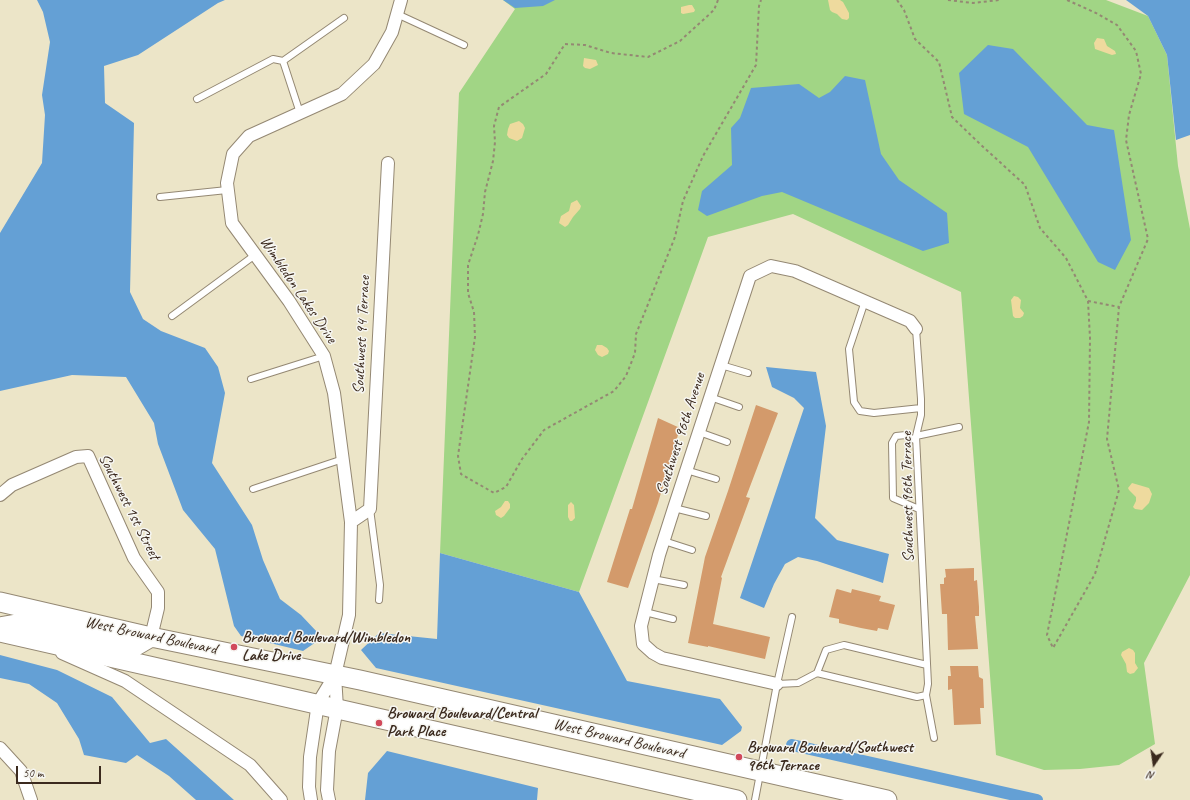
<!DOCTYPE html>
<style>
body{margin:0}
#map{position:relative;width:1190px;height:800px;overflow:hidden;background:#ece5c8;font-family:Caveat,sans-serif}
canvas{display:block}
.north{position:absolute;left:1134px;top:744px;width:40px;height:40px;-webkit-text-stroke:3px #f6f6f2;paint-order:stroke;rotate:193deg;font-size:11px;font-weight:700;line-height:16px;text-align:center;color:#3b2a1e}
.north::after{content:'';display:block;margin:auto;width:14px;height:18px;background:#3b2a1e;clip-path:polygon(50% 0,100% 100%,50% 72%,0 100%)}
.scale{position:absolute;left:16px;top:766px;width:85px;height:18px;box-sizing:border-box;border:2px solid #3b2a1e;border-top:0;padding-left:5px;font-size:12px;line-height:14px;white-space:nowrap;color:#3b2a1e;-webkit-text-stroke:3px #f6f6f2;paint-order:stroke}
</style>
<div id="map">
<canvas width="1190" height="800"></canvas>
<div class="north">N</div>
<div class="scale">50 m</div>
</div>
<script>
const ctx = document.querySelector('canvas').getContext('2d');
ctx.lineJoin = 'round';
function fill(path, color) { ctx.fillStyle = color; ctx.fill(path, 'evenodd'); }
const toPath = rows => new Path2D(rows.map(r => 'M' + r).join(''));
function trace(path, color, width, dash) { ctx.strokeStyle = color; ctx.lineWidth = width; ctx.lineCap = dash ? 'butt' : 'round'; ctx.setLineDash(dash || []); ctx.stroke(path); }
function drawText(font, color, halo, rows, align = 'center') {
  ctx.font = font + ' Caveat,sans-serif'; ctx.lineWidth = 3; ctx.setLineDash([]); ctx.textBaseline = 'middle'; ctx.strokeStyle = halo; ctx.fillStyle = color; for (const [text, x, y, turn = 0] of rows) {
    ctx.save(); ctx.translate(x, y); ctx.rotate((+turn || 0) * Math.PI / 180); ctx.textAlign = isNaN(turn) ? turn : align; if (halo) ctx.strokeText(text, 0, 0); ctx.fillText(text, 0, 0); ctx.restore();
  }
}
const green = toPath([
 [503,0,1106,0,1148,16,1167,55,1178,166,1190,229,1190,575,1144,663,1155,744,1119,765,1080,769,1044,770,996,755,961,292,793,214,708,237,579,592,440,553,459,93,515,9]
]);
const sand = toPath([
 [828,0,840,0,843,2,849,13,849,18,847,20,842,19,837,14,832,12,830,10],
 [689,5,692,5,695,10,694,12,683,14,681,13,681,7],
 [1097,38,1104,39,1107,46,1115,51,1116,54,1112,55,1095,49,1094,43],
 [584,58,596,60,598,65,590,69,585,68,583,66],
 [519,121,523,124,525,128,522,138,517,141,509,138,507,135,508,129,510,124],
 [577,200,581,206,580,209,573,217,568,225,565,227,559,223,561,216,569,211,571,203],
 [1014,296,1018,297,1021,300,1020,308,1024,313,1023,316,1020,318,1015,318,1013,316,1011,300],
 [597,345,602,345,607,348,609,351,608,354,602,357,598,355,595,350],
 [1132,483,1149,488,1152,494,1149,503,1142,510,1135,509,1133,507,1136,501,1136,497,1129,490,1128,488],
 [505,501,508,501,510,504,510,508,504,516,501,518,496,515,495,511,501,507],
 [571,502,574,505,575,518,572,521,570,521,568,517,568,505],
 [1129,648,1133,650,1135,653,1135,663,1138,668,1134,673,1130,674,1127,672,1126,664,1121,655,1122,652]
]);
const water = toPath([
 [37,0,225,0,218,3,138,55,104,66,105,103,134,123,130,292,143,319,161,331,205,348,218,367,225,393,212,463,252,525,263,560,280,599,301,615,318,633,316,642,303,651,241,636,234,626,215,549,183,510,158,444,154,423,126,377,72,375,0,391,0,233,42,163,45,115,42,95,50,42,43,12],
 [503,0,555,0,543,6,515,8],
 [1126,0,1190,0,1190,135,1176,140,1167,55,1148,16],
 [988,45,1013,49,1087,125,1114,130,1131,240,1115,270,1098,262,1028,147,964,114,959,73],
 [845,76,865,80,881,154,899,180,947,213,949,243,923,251,782,192,762,196,707,216,698,210,702,191,732,165,731,128,740,118,751,88,799,84,819,98,830,92],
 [766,367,816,372,826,426,815,518,837,540,889,554,883,583,817,561,798,557,785,564,774,584,764,608,740,598,804,408,794,398,772,387],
 [440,553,579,592,627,681,720,699,742,727,741,731,722,745,376,668,361,650,379,633,437,639],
 [0,655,57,670,112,697,150,743,166,739,234,800,196,800,169,776,137,755,126,763,84,755,79,739,57,703,29,684,0,678],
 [387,751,538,788,537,800,365,800,368,773]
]);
const canal = toPath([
 [792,745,1037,800]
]);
const building = toPath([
 [756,405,778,413,746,497,750,498,721,577,722,578,713,624,770,637,765,659,708,646,708,647,688,643,705,557,728,491],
 [658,418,680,428,658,503,628,588,607,582,630,509,632,509],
 [974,568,974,581,977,580,979,607,979,616,975,616,978,649,948,650,947,614,942,614,940,584,944,584,944,578,946,577,945,569],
 [837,589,851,593,852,589,881,596,879,601,895,605,888,630,878,628,877,631,861,628,839,623,839,619,829,617,836,590],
 [950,666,978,666,979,677,983,679,984,708,980,708,981,724,954,725,952,689,948,690,948,676,951,676]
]);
const path = toPath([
 [718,0,714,10,680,41,648,57,611,53,585,45,565,44,546,74,499,107,494,126,495,142,493,161,485,192,483,214,478,235,468,265,468,293,474,312,475,337,458,456,461,474,494,493,506,487,522,459,544,430,614,391,626,376,635,353,636,334,675,237,683,201,703,156,756,65,759,6,761,0],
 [897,0,904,10,915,39,939,62,952,117,980,144,1025,185,1040,228,1066,258,1088,301,1090,338,1089,422,1047,635,1053,648,1095,574,1119,490,1107,439,1119,307,1148,239,1126,140,1129,115,1141,74,1136,51,1117,25,1096,13,1067,0],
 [948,0,973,3,999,0],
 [1088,301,1119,307]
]);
const lane = toPath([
 [397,14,464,45],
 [283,61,344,18],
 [197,99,273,59,283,61,300,113],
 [160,197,227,190],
 [865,301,849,349,854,402,860,411,874,413,921,408],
 [172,316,255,255],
 [721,365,748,373],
 [251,379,324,356],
 [710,397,739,407],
 [699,432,727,442],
 [916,436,959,427],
 [916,441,906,435,896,436,892,443,893,498,919,509],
 [686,470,716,479],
 [253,489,343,459],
 [674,508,706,516],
 [370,509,380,585,379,600],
 [664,541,692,550],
 [653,579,684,585],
 [645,612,673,619],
 [817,673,826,650,844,645,927,665],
 [777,684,798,683,817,673,917,697,926,695,928,684,916,436,921,415,921,399,916,329],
 [926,695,934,738],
 [755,800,777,684,792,617]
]);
const street = toPath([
 [0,495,12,485,76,457,88,456,134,558,158,592,158,608,151,637],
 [351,522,370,509,388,163],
 [62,653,125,681,250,765,281,800],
 [777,684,662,658,653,653,643,644,641,626,659,555,674,508,750,276,771,266,795,271,910,321,916,329],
 [0,748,21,771,31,800],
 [311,800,309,787,310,757,318,703,335,675,349,615,351,522,334,393,324,356,289,301,232,223,227,183,233,154,249,136,342,94,374,64,392,32,401,0],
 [329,800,327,790,329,751,337,708,335,675]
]);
const primary = toPath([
 [0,602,151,637,360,680,887,800],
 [0,627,22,623,134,647,151,637],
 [0,632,737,800]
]);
const markers = [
 [234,647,4,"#d1495b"],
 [379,723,4,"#d1495b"],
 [739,757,4,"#d1495b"]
];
const streetNames = [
 ["Wimbledon Lakes Drive",298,290,56],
 ["Southwest 94 Terrace",362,335,-87],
 ["Southwest 96th Avenue",681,434,-72],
 ["Southwest 96th Terrace",908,497,-91],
 ["Southwest 1st Street",129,507,63],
 ["West Broward Boulevard",151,636,12],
 ["West Broward Boulevard",619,739,13]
];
const poiNames = [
 ["Broward Boulevard/Wimbledon",242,638],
 ["Lake Drive",242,656],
 ["Broward Boulevard/Central",387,714],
 ["Park Place",387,732],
 ["Broward Boulevard/Southwest",747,748],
 ["96th Terrace",747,766]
];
fill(green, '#a1d585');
fill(sand, '#eeda9e');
fill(water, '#64a0d5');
trace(canal, '#64a0d5', 12);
fill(building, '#d39a6b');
trace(lane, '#948873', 8);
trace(street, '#948873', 14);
trace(primary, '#948873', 21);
trace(path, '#948873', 2, [3, 3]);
trace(lane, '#fff', 6);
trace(street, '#fff', 12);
trace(primary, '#fff', 19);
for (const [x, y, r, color] of markers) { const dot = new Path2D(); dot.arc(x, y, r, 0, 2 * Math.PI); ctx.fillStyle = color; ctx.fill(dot); trace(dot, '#f6f6f2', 1.5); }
drawText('16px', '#3b2a1e', '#f6f6f2', streetNames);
drawText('bold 16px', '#3b2a1e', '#f6f6f2', poiNames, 'left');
</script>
